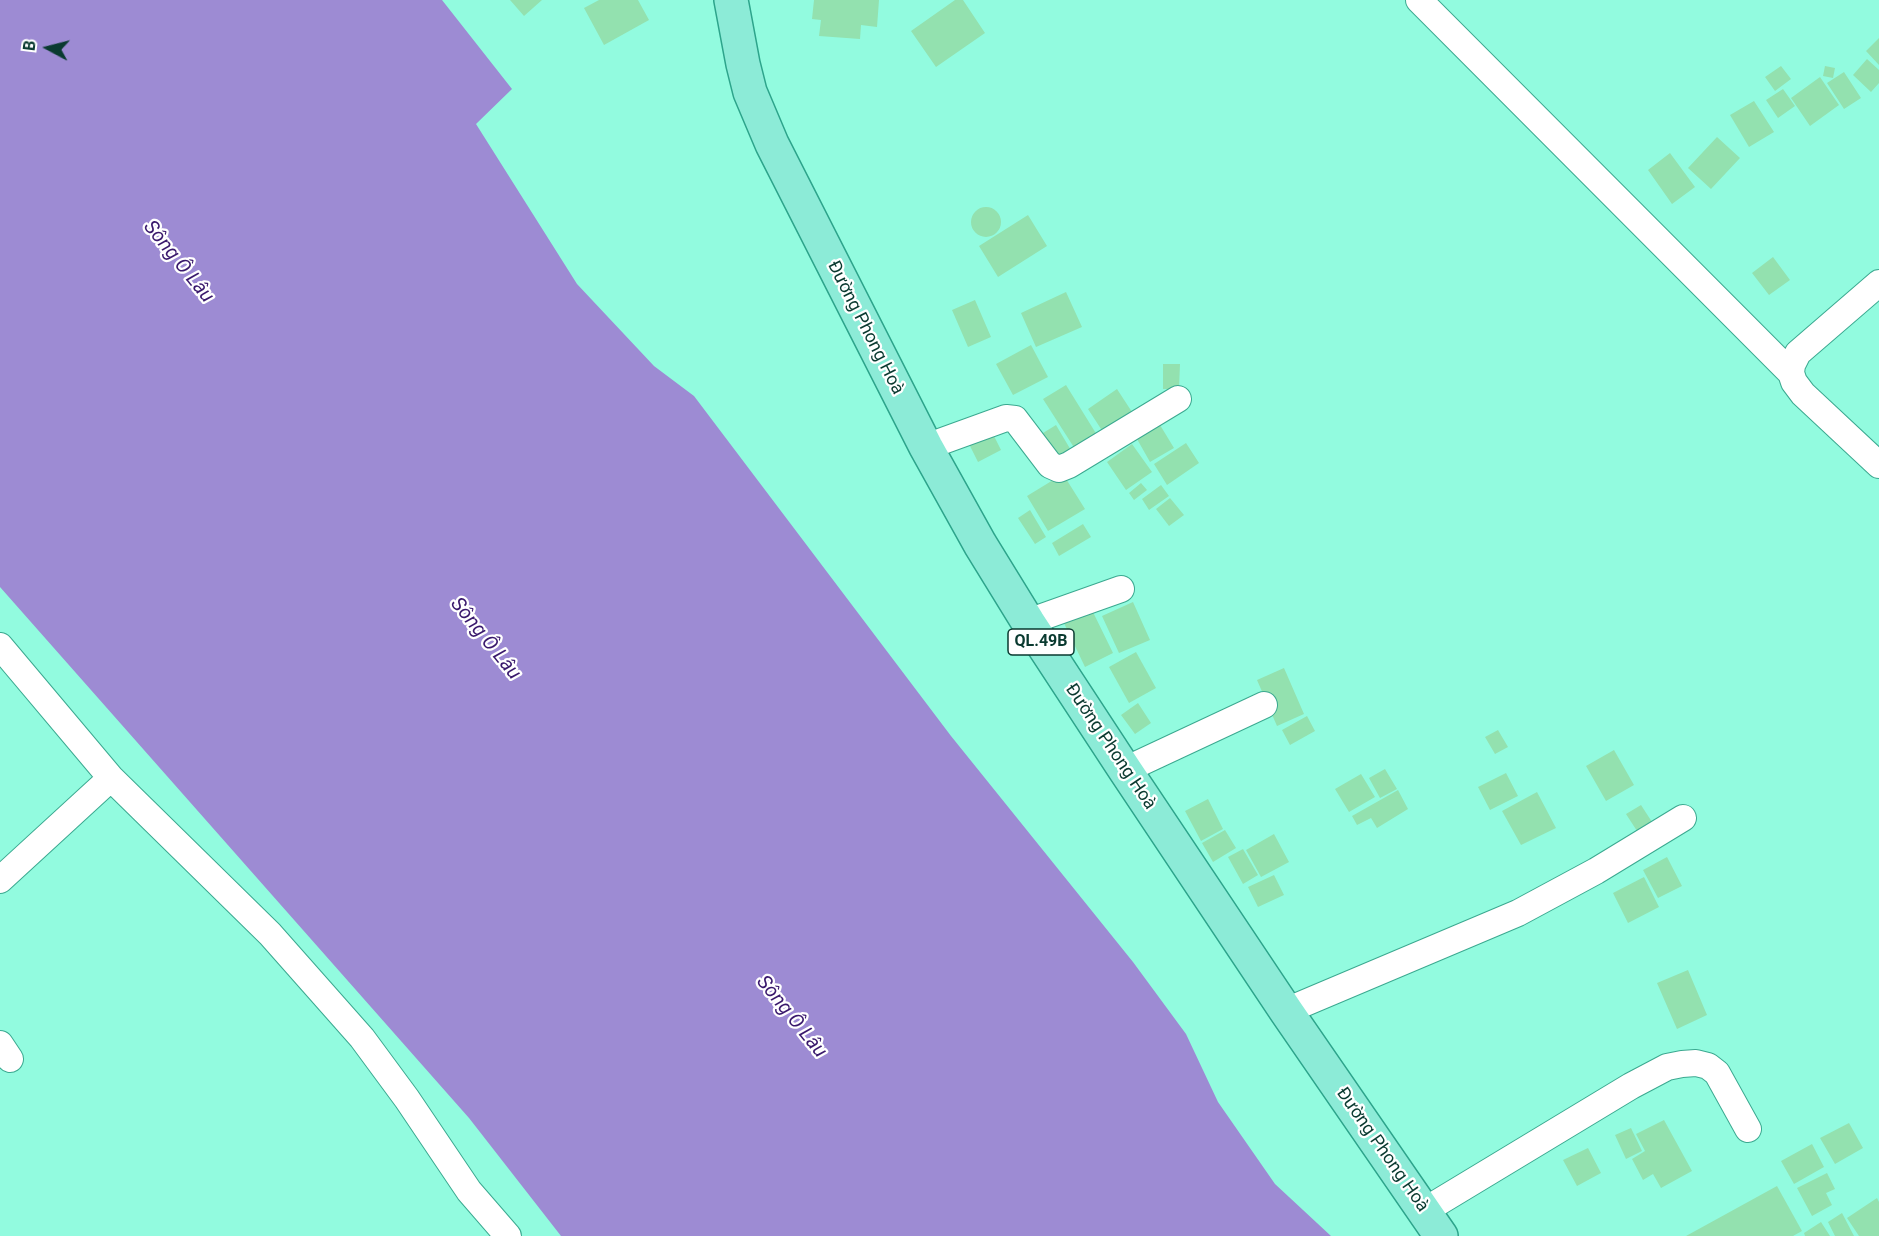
<!DOCTYPE html>
<meta charset="utf-8">
<style>
body{margin:0}
#map{position:relative;width:1879px;height:1236px;overflow:hidden;background:#92fbdf;font-family:Roboto,sans-serif}
canvas{display:block}
.north{position:absolute;left:18px;top:18px;width:60px;height:60px;-webkit-text-stroke:4px #fff;paint-order:stroke;rotate:277deg;font-size:16px;font-weight:700;line-height:24px;text-align:center;color:#0a3a30}
.north::after{content:'';display:block;margin:auto;width:21px;height:27px;background:#0a3a30;clip-path:polygon(50% 0,100% 100%,50% 72%,0 100%)}
</style>
<div id="map">
<canvas width="1879" height="1236"></canvas>
<div class="north">B</div>
</div>
<script>
const ctx = document.querySelector('canvas').getContext('2d');
ctx.lineJoin = 'round';
function fill(path, color) { ctx.fillStyle = color; ctx.fill(path, 'evenodd'); }
const toPath = rows => new Path2D(rows.map(r => 'M' + r).join(''));
function trace(path, color, width, dash) { ctx.strokeStyle = color; ctx.lineWidth = width; ctx.lineCap = dash ? 'butt' : 'round'; ctx.setLineDash(dash || []); ctx.stroke(path); }
function drawText(font, color, halo, rows, align = 'center') {
  ctx.font = font + ' Roboto,sans-serif'; ctx.lineWidth = 4.5; ctx.setLineDash([]); ctx.textBaseline = 'middle'; ctx.strokeStyle = halo; ctx.fillStyle = color; for (const [text, x, y, turn = 0] of rows) {
    ctx.save(); ctx.translate(x, y); ctx.rotate((+turn || 0) * Math.PI / 180); ctx.textAlign = isNaN(turn) ? turn : align; if (halo) ctx.strokeText(text, 0, 0); ctx.fillText(text, 0, 0); ctx.restore();
  }
}
const water = toPath([
 [0,0,442,0,512,89,476,124,577,284,654,366,694,396,951,736,1133,962,1186,1034,1218,1102,1275,1184,1331,1236,561,1236,469,1118,0,587]
]);
const building = toPath([
 [510,0,542,0,524,16],
 [599,0,638,0,649,20,604,45,584,8],
 [814,0,879,0,877,27,861,25,860,39,819,36,821,20,812,19],
 [955,0,963,0,985,33,936,67,911,31],
 [1879,38,1879,65,1866,51],
 [1867,59,1879,70,1879,83,1871,92,1853,75],
 [1781,66,1791,79,1775,91,1765,77],
 [1825,66,1835,68,1833,78,1823,76],
 [1844,72,1861,98,1844,109,1827,83],
 [1820,77,1839,105,1810,126,1791,98],
 [1783,89,1795,106,1778,118,1766,100],
 [1754,101,1774,132,1749,147,1730,115],
 [1717,137,1740,158,1711,189,1688,168],
 [1670,153,1695,187,1672,204,1648,170],
 '971 222a15 15 0 1 1 30 0a15 15 0 1 1-30 0Z',
 [1028,215,1047,246,998,277,979,246],
 [1773,257,1790,280,1769,295,1752,273],
 [1066,292,1082,327,1036,347,1021,313],
 [975,300,991,337,968,347,952,310],
 [1031,345,1048,377,1013,395,996,364],
 [1163,364,1180,364,1179,389,1163,389],
 [1066,385,1097,435,1075,449,1043,399],
 [1117,389,1132,412,1103,432,1088,409],
 [1056,425,1072,452,1058,460,1043,433],
 [1160,425,1174,448,1150,462,1137,439],
 [990,428,1001,450,978,462,967,440],
 [1186,443,1199,463,1167,485,1154,464],
 [1132,444,1152,472,1126,490,1107,462],
 [1063,474,1085,509,1048,531,1027,496],
 [1141,483,1147,490,1134,500,1129,493],
 [1161,485,1169,496,1149,510,1142,499],
 [1170,498,1184,515,1169,526,1156,509],
 [1030,510,1046,537,1035,544,1018,518],
 [1083,524,1091,537,1059,556,1052,543],
 [1133,602,1150,640,1119,653,1102,616],
 [1091,608,1113,653,1085,667,1063,621],
 [1136,652,1156,688,1129,703,1109,667],
 [1284,668,1304,714,1277,726,1257,680],
 [1138,703,1151,723,1135,734,1121,715],
 [1307,716,1315,731,1290,745,1282,730],
 [1498,730,1508,747,1495,754,1485,737],
 [1614,750,1634,785,1606,801,1586,766],
 [1385,769,1397,789,1380,798,1369,778],
 [1506,773,1518,796,1490,810,1478,787],
 [1361,774,1375,797,1349,812,1335,789],
 [1398,790,1408,809,1377,828,1371,818,1357,825,1352,816],
 [1537,792,1556,828,1521,845,1502,811],
 [1208,799,1223,829,1201,841,1185,811],
 [1641,805,1652,822,1637,831,1626,814],
 [1225,830,1236,848,1213,862,1202,843],
 [1274,834,1289,862,1261,877,1246,850],
 [1243,849,1258,875,1243,884,1228,857],
 [1667,857,1682,886,1658,898,1643,870],
 [1274,875,1284,895,1258,907,1248,887],
 [1644,877,1659,907,1628,923,1613,893],
 [1688,970,1707,1015,1677,1029,1657,983],
 [1664,1120,1692,1171,1661,1188,1653,1174,1643,1180,1632,1159,1645,1151,1636,1134],
 [1849,1123,1863,1148,1835,1164,1820,1138],
 [1631,1128,1642,1151,1626,1159,1615,1135],
 [1812,1144,1824,1167,1794,1184,1781,1161],
 [1588,1148,1601,1173,1577,1186,1563,1160],
 [1827,1173,1835,1189,1826,1193,1832,1205,1812,1216,1797,1188],
 [1777,1186,1802,1231,1793,1236,1686,1236],
 [1877,1198,1879,1202,1879,1236,1859,1236,1847,1218],
 [1842,1213,1854,1236,1835,1236,1828,1222],
 [1821,1222,1830,1236,1805,1236,1804,1233]
]);
const minor = toPath([
 [1419,0,1791,373,1794,382,1803,394,1879,465],
 [1791,373,1792,365,1798,353,1879,283],
 [926,447,1006,418,1015,419,1050,465,1059,469,1069,465,1178,399],
 [1028,622,1121,589],
 [0,646,111,778,270,934,362,1038,407,1099,469,1191,508,1236],
 [1125,770,1264,705],
 [0,880,111,778],
 [1286,1011,1518,913,1596,871,1683,818],
 [0,1044,10,1059],
 [1424,1211,1631,1086,1667,1067,1682,1064,1696,1063,1708,1066,1717,1073,1748,1129]
]);
const primary = toPath([
 [731,0,743,64,750,92,772,144,926,447,980,544,1028,622,1125,770,1286,1011,1441,1236]
]);
const shields = [
 [1041,642,66]
];
const shieldNames = [
 ["QL.49B",1041,642]
];
const streetNames = [
 ["Đường Phong Hoà",865,328,63],
 ["Đường Phong Hoà",1110,747,56],
 ["Đường Phong Hoà",1382,1150,55]
];
const waterNames = [
 ["Sông Ô Lâu",178,262,51],
 ["Sông Ô Lâu",485,639,51],
 ["Sông Ô Lâu",791,1017,51]
];
fill(water, '#9d8bd3');
fill(building, '#93e1af');
trace(minor, '#3ba990', 28);
trace(primary, '#2da48b', 36);
trace(minor, '#fff', 26);
trace(primary, '#8cebd7', 33);
for (const [x, y, w] of shields) { const box = new Path2D(); box.roundRect(x - w / 2, y - 13, w, 26, 4.5); ctx.fillStyle = '#fff'; ctx.fill(box); trace(box, '#0a3a30', 1.5); }
drawText('bold 16px', '#0a3a30', null, shieldNames);
drawText('18px', '#0a3a30', '#fff', streetNames);
drawText('italic 20px', '#39186c', '#fff', waterNames);
</script>
